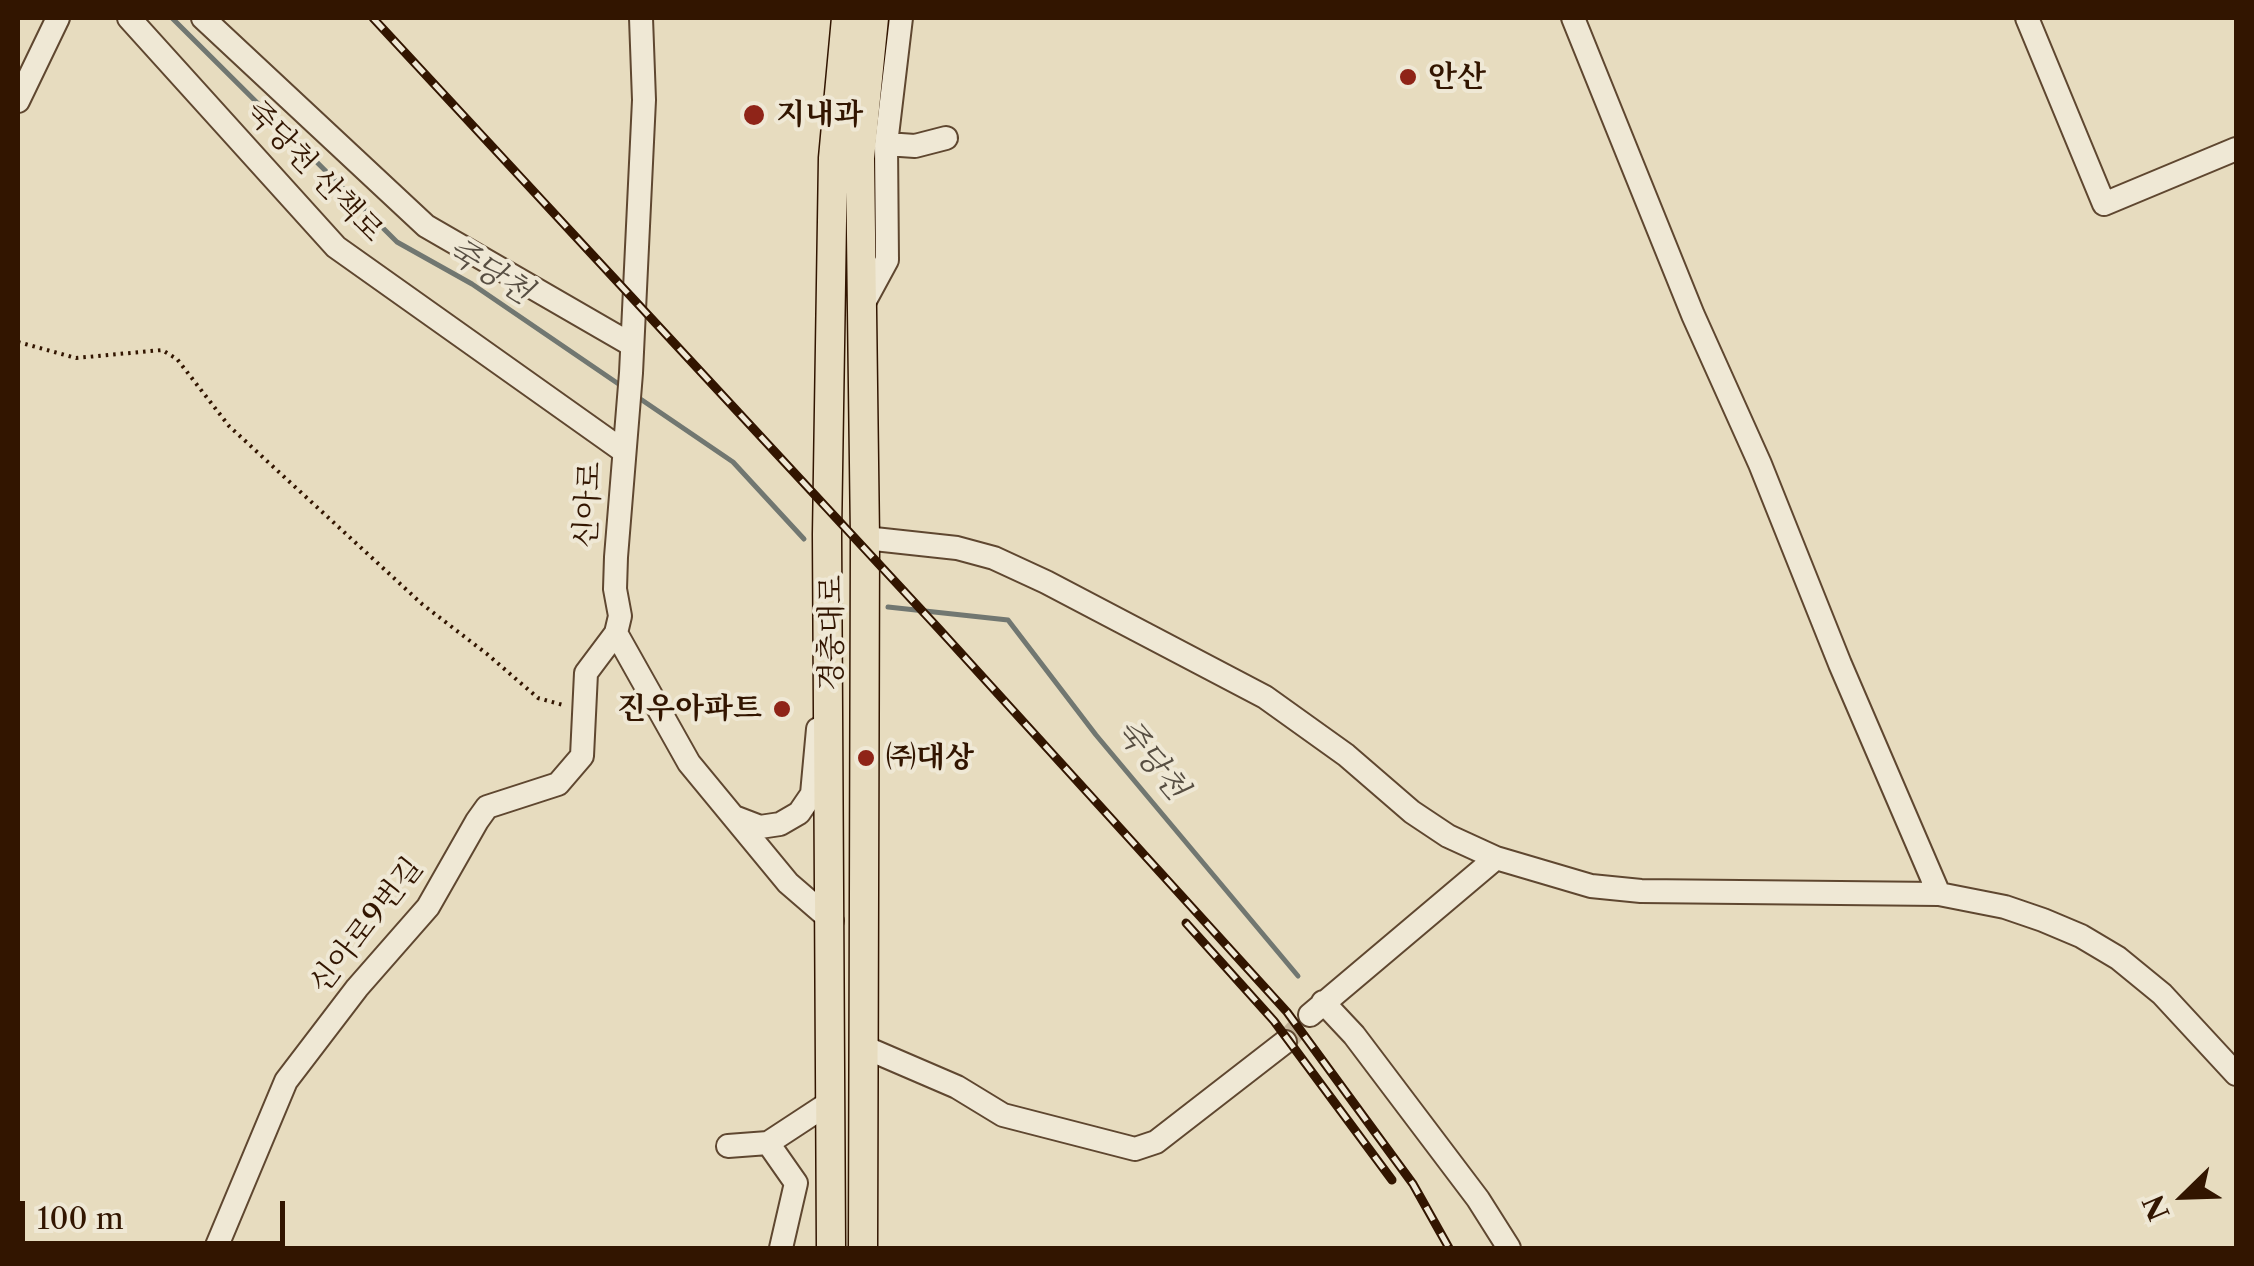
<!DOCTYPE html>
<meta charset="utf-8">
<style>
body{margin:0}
#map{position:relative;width:2254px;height:1266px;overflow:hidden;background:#e7dcbf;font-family:"Libre Caslon Text",serif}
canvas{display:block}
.frame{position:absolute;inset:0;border:20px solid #321500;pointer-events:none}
.north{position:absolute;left:2134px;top:1146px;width:100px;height:100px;-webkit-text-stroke:8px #efe8d5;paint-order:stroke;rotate:247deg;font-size:28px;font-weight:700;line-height:40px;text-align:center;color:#321500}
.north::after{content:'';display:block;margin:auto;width:35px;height:45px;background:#321500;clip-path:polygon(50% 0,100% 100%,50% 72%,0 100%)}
.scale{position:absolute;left:20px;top:1201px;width:265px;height:45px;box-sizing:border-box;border:5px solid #321500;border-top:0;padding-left:12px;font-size:30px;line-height:35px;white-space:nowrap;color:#321500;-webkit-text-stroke:8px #efe8d5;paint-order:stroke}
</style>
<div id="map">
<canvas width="2254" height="1266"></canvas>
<div class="frame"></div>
<div class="north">N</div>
<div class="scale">100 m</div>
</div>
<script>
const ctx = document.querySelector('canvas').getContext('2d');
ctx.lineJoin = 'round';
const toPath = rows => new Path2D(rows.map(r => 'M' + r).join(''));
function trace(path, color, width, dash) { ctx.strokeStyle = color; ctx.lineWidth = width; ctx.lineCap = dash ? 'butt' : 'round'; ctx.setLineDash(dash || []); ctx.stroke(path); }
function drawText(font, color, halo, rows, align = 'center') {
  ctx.font = font + ' "Libre Caslon Text","Noto Serif KR",serif'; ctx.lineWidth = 8; ctx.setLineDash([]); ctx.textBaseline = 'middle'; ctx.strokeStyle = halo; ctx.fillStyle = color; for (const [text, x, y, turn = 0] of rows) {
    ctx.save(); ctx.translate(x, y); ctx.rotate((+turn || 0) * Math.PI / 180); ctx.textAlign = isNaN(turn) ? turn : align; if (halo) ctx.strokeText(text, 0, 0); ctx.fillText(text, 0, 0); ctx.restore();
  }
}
const stream = toPath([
 [172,18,397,242,472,284,623,387],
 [636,396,733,462,804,539],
 [888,607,1008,620,1096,735,1298,976]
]);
const minorTunnel = toPath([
 [1285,1042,1310,1015]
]);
const path = toPath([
 [18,342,76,358,162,350,177,359,229,426,422,604,487,654,538,698,563,705]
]);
const minor = toPath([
 [129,18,336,247,622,450],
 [203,18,426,226,632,345],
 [641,18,644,100,631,373,616,557,615,589,620,616,616,633,689,763,788,883,832,921],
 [1573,18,1693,315,1760,464,1840,664,1939,894],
 [2027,18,2104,204,2236,149],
 [18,101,58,18],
 [886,144,915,146,946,138],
 [861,308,887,260,886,144,901,18],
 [865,538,957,548,994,558,1046,582,1265,697,1346,755,1412,812,1448,836,1496,858,1591,886,1641,891,1939,894,2005,907,2043,920,2081,936,2118,958,2162,994,2236,1074],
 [734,817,760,827,780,824,799,813,812,794,818,729],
 [1323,1002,1354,1035,1478,1199,1509,1248],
 [1310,1015,1496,858],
 [864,1047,957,1087,1003,1115,1135,1149,1156,1142,1285,1042],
 [768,1143,832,1101],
 [728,1146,768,1143,796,1183,781,1248],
 [216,1248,286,1081,357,988,428,907,477,821,487,807,558,784,582,756,586,673,616,633]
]);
const major = toPath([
 [831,1248,827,534,833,158,846,18],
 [863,1248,865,538,860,158,874,18]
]);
const rail = toPath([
 [373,18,939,629,1287,1012,1413,1184,1449,1248],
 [1186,923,1274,1021,1392,1180]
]);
const markers = [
 [1408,77,10,"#8f2418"],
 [754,115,12,"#8f2418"],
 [782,709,10,"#8f2418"],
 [866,758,10,"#8f2418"]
];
const poiNames = [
 ["안산",1428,77],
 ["지내과",776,115],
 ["진우아파트",762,709,"right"],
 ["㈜대상",886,758]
];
const streetNames = [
 ["죽당천 산책로",314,172,46],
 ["신아로",589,505,-87],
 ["경충대로",832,633,-90],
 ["신아로9번길",367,926,-52]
];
const waterNames = [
 ["죽당천",489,272,32],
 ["죽당천",1151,760,51]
];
trace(stream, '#717771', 5);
trace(minorTunnel, '#c3b499', 22, [22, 11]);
trace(minor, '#5f4730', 26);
trace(major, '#321500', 31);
trace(path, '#321500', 4, [2.5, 5]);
trace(minor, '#efe8d5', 22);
trace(major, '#e7dcbf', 28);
trace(rail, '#321500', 9);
trace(rail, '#efe8d5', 5, [15]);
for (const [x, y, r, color] of markers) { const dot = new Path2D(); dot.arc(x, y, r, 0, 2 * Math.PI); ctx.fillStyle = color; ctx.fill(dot); trace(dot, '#efe8d5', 4); }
drawText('bold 30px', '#321500', '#efe8d5', poiNames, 'left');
drawText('30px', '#321500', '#efe8d5', streetNames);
drawText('italic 32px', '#574e42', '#efe8d5', waterNames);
</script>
